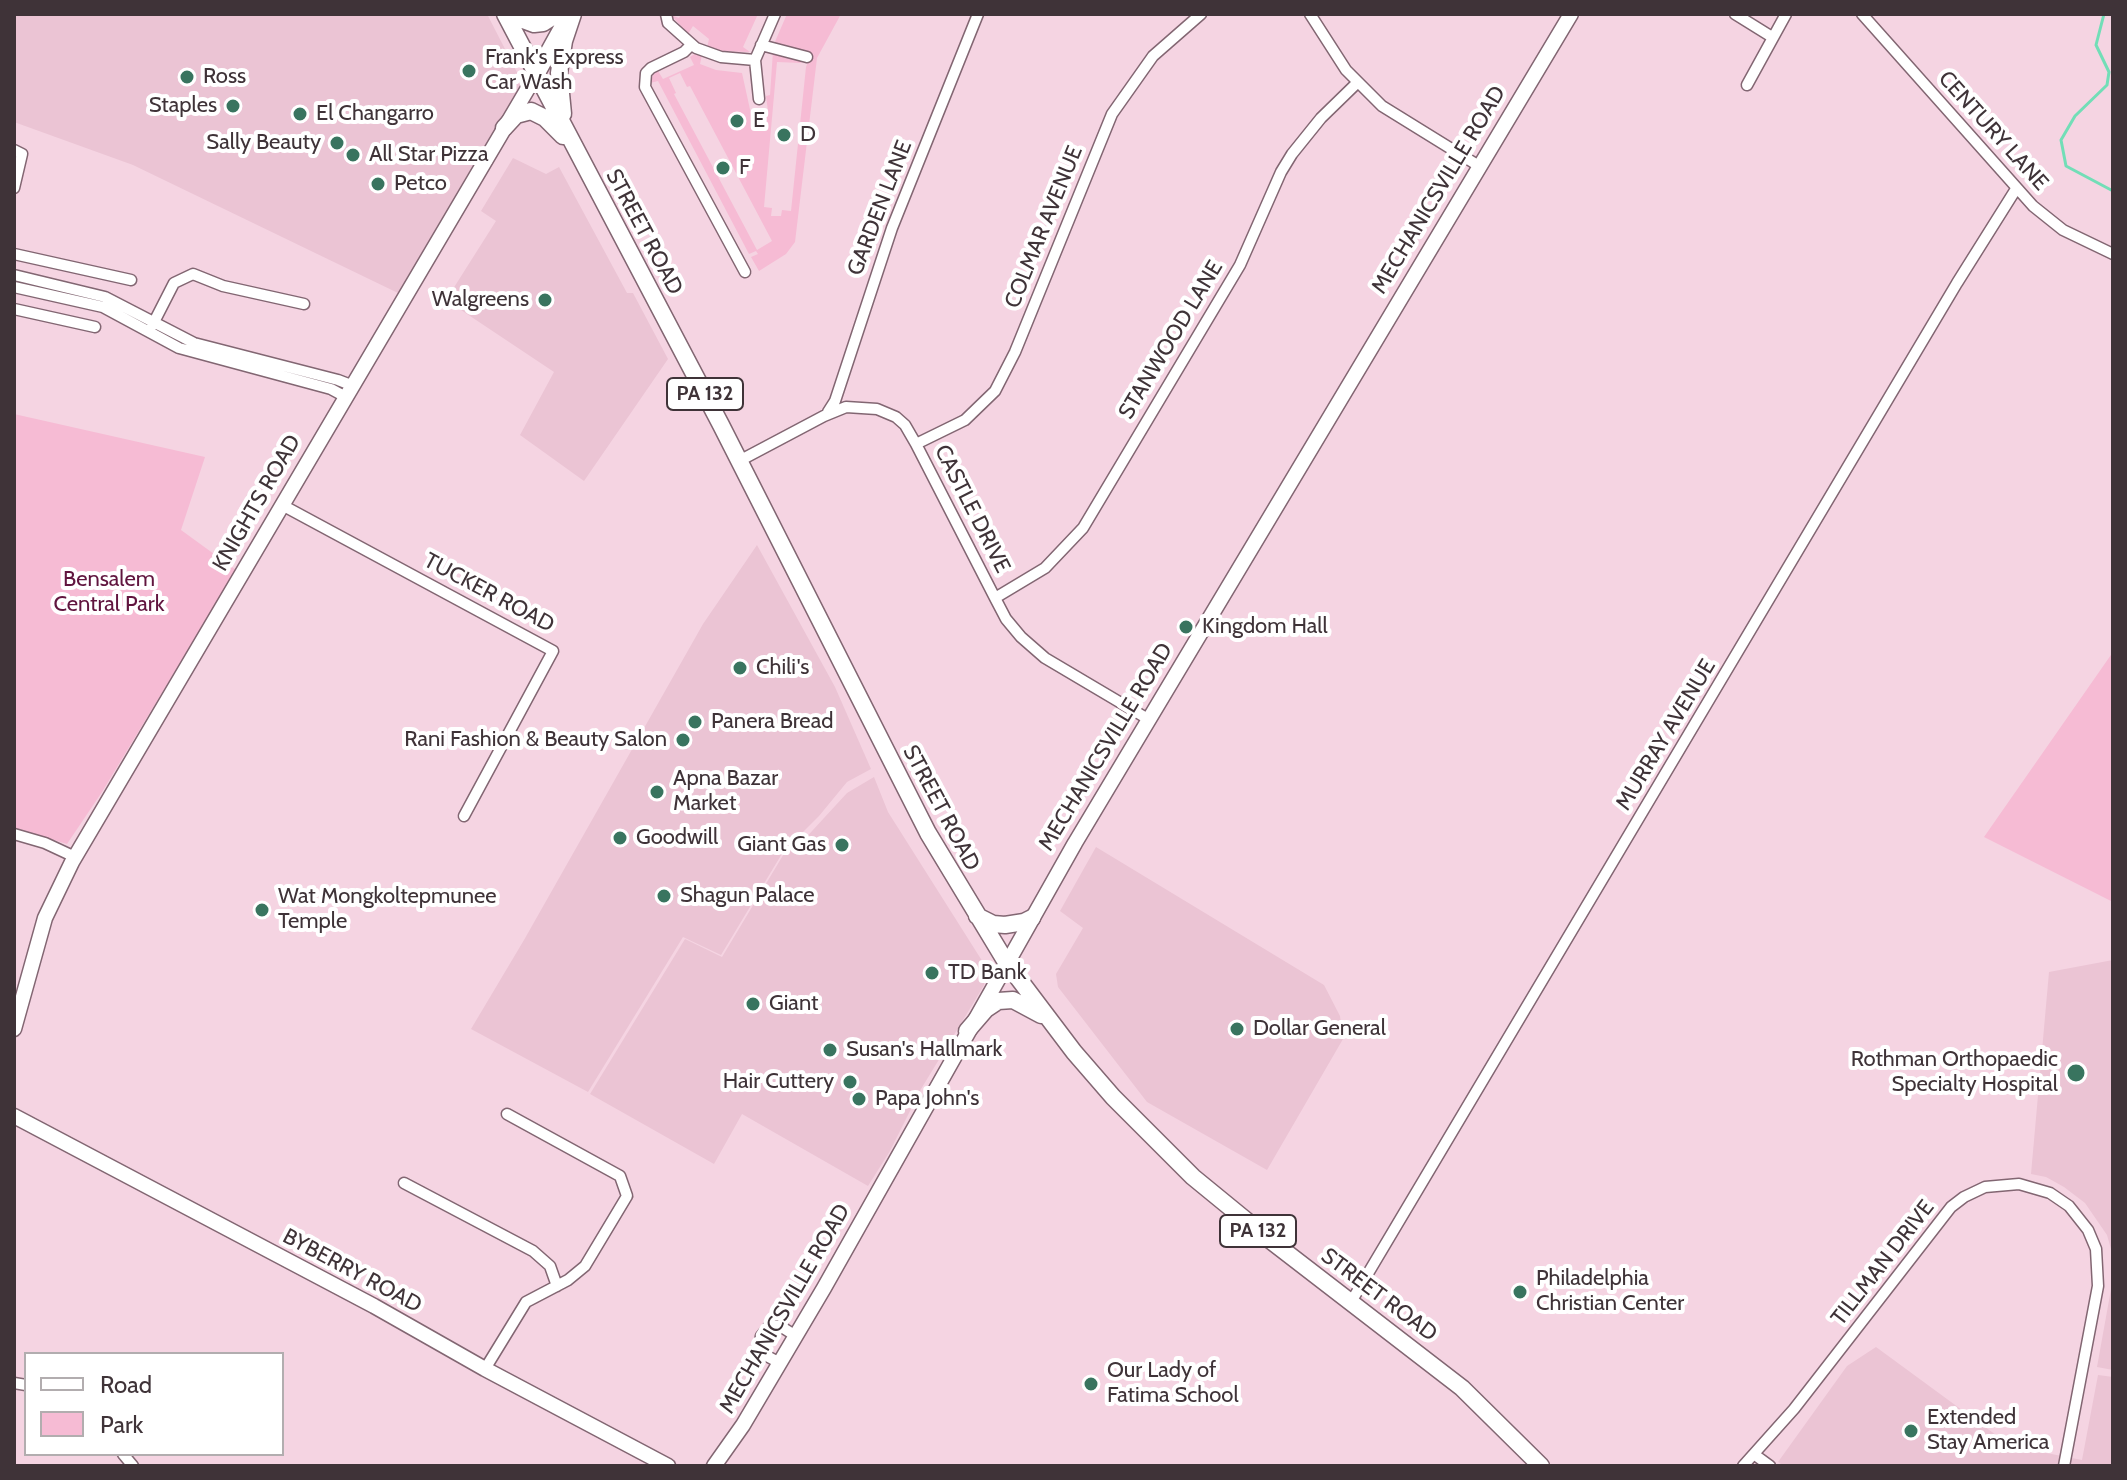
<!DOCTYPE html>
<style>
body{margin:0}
#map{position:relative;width:2127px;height:1480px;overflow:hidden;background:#f5d4e2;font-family:Cabin,sans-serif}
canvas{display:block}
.frame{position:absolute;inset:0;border:16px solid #3f3338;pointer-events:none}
.legend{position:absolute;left:24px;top:1352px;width:260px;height:104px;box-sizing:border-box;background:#fff;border:2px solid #b2adaf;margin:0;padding:10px 14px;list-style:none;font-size:24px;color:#3f3338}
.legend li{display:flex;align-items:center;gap:16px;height:40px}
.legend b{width:40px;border:2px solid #b2adaf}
</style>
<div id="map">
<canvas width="2127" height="1480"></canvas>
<div class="frame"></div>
<ul class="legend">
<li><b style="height:10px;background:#fff"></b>Road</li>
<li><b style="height:22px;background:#f6bbd4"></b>Park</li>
</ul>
</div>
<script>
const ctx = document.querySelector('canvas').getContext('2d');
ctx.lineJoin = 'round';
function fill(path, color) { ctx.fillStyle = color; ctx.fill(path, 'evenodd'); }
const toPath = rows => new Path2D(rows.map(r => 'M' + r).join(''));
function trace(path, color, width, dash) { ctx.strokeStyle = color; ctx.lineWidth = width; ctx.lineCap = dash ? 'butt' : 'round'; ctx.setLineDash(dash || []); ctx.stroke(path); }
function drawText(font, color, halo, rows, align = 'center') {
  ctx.font = font + ' Cabin,sans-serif'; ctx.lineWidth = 8; ctx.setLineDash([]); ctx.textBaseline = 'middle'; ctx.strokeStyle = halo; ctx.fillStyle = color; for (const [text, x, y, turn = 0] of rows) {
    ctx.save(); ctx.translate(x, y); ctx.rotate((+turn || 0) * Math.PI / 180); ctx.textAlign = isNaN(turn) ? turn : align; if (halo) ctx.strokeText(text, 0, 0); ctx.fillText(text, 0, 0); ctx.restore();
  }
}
const built = toPath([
 [14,14,487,14,522,82,398,293,133,165,14,122],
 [513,158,546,174,559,167,627,293,633,293,668,359,584,481,520,435,554,372,446,300,496,221,481,211],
 [757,545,835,687,871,769,847,782,819,816,783,852,721,955,683,937,588,1092,471,1029,524,940,703,624],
 [874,777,888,812,986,967,984,985,974,1002,921,1089,890,1151,868,1186,742,1114,714,1164,590,1094,685,939,722,957,785,852,801,843,847,793],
 [1096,847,1324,985,1340,1016,1343,1039,1267,1170,1147,1102,1058,987,1056,974,1083,928,1060,911],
 [2113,960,2113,1370,2097,1367,2113,1278,2113,1256,2107,1235,2085,1203,2064,1187,2046,1177,2031,1174,2049,972],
 [1876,1347,2011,1446,2082,1460,2098,1375,2113,1377,2113,1466,1784,1466,1778,1462,1847,1366]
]);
const green = toPath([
 [681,14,758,14,743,47,750,52,717,51,707,48,709,39,693,26,688,34,671,15,679,18],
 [787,14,841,14,817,58,795,242,786,254,759,271,751,257,758,254,756,251,749,254,658,81,650,83,654,73,658,71,663,79,694,65,690,57,696,53,702,55,700,64,716,70,742,73,751,114,768,111,766,96,770,95,773,51,803,58,801,63,777,62,764,207,772,208,771,216,781,216,782,210,791,211,806,67,810,57,774,44],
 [680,73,687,87,690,86,772,241,757,250,674,94,676,93,669,78],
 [14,414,205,457,181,530,236,570,102,792,67,844,14,828],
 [2113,652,2113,902,1984,837]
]);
const stream = toPath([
 [2104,14,2096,45,2109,72,2107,85,2075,116,2061,140,2066,166,2113,191]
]);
const street = toPath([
 [666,14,668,23,696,48,721,57,755,60],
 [1310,14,1346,70,1382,106,1479,166],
 [1735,14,1772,37],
 [1862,14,2033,206,2063,230,2113,254],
 [691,45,684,52,651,68,646,73,645,87,745,272],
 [761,45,807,57],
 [1747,85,1786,14],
 [759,99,755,60,775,14],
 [14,150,22,154,14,188],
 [14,254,131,280],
 [14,275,105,297,194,343,338,380,351,385],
 [14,287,103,307,179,348,331,389,344,396],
 [14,309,95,327],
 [152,326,174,283,193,274,223,286,304,304],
 [828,412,835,401,892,228,978,14],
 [916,444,965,420,995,391,1015,352,1112,114,1153,56,1201,14],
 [739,461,824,416,846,407,877,409,896,417,905,425,916,444,995,598,1006,619,1021,637,1045,658,1148,719],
 [282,505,553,651,464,816],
 [995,598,1045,568,1083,528,1240,265,1281,172,1292,154,1321,118,1358,82],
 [14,834,45,843,75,857],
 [404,1183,533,1251,550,1266,557,1286],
 [1351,1302,1957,283,2016,189],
 [780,1363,763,1354,759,1348,761,1336,770,1325,780,1326,796,1336],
 [485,1369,526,1302,568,1280,585,1266,627,1196,620,1176,507,1114],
 [14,1383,26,1385],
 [123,1454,133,1466],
 [1755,1455,1770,1466],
 [1743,1466,1794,1409,1951,1207,1964,1197,1985,1187,2019,1184,2050,1193,2069,1206,2088,1230,2096,1249,2098,1286,2064,1466]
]);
const secondary = toPath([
 [14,1029,45,918,72,862,537,73],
 [14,1116,374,1306,485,1369,668,1466],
 [714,1466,743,1425,824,1288,1075,843,1571,14]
]);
const primary = toPath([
 [505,14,721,425,928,833,1006,962,1074,1052,1113,1097,1193,1177,1270,1240,1462,1388,1541,1466],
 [507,14,534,24,543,23,557,14],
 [537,73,563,26],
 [563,114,559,73,564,41,573,14],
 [504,128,516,115,531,111,545,118,563,136],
 [977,916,993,924,1005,925,1024,922,1032,918],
 [967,1031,986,1009,998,1001,1013,1000,1041,1015]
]);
const markers = [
 [469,71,8,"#39745f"],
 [187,77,8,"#39745f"],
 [233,106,8,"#39745f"],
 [300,114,8,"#39745f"],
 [737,121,8,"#39745f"],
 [784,135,8,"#39745f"],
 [337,143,8,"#39745f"],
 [353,155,8,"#39745f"],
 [723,168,8,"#39745f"],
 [378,184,8,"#39745f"],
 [545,300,8,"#39745f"],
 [1186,627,8,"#39745f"],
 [740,668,8,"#39745f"],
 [695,722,8,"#39745f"],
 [683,740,8,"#39745f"],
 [657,792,8,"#39745f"],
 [620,838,8,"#39745f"],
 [842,845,8,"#39745f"],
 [664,896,8,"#39745f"],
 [262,910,8,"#39745f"],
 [932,973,8,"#39745f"],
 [753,1004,8,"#39745f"],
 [1237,1029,8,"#39745f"],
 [830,1050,8,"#39745f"],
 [2076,1073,10,"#39745f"],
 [850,1082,8,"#39745f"],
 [859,1099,8,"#39745f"],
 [1520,1292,8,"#39745f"],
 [1091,1384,8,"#39745f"],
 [1911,1431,8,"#39745f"]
];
const shields = [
 [705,394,76],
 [1258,1231,76]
];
const shieldNames = [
 ["PA 132",705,394],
 ["PA 132",1258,1231]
];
const poiNames = [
 ["Frank's Express",485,58],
 ["Car Wash",485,83],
 ["Ross",203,77],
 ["Staples",217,106,"right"],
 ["El Changarro",316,114],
 ["E",753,121],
 ["D",800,135],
 ["Sally Beauty",321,143,"right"],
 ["All Star Pizza",369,155],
 ["F",739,168],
 ["Petco",394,184],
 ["Walgreens",529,300,"right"],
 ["Kingdom Hall",1202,627],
 ["Chili's",756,668],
 ["Panera Bread",711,722],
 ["Rani Fashion & Beauty Salon",667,740,"right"],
 ["Apna Bazar",673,779],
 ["Market",673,804],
 ["Goodwill",636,838],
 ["Giant Gas",826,845,"right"],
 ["Shagun Palace",680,896],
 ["Wat Mongkoltepmunee",278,897],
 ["Temple",278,922],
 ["TD Bank",948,973],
 ["Giant",769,1004],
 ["Dollar General",1253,1029],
 ["Susan's Hallmark",846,1050],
 ["Rothman Orthopaedic",2058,1060,"right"],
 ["Specialty Hospital",2058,1085,"right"],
 ["Hair Cuttery",834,1082,"right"],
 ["Papa John's",875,1099],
 ["Philadelphia",1536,1279],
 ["Christian Center",1536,1304],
 ["Our Lady of",1107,1371],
 ["Fatima School",1107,1396],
 ["Extended",1927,1418],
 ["Stay America",1927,1443]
];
const streetNames = [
 ["CENTURY LANE",1993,131,48],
 ["MECHANICSVILLE ROAD",1439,190,-59],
 ["GARDEN LANE",880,208,-69],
 ["COLMAR AVENUE",1044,227,-68],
 ["STREET ROAD",644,232,62],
 ["STANWOOD LANE",1171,340,-59],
 ["KNIGHTS ROAD",257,503,-60],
 ["CASTLE DRIVE",972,509,63],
 ["TUCKER ROAD",489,593,28],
 ["MURRAY AVENUE",1666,735,-59],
 ["MECHANICSVILLE ROAD",1106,747,-59],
 ["STREET ROAD",941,808,62],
 ["TILLMAN DRIVE",1883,1263,-52],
 ["BYBERRY ROAD",352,1271,28],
 ["STREET ROAD",1379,1295,37],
 ["MECHANICSVILLE ROAD",785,1309,-60]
];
const parkNames = [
 ["Bensalem",109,580],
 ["Central Park",109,605]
];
fill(built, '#ebc4d4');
fill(green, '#f6bbd4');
trace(stream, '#72deb7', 3);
trace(street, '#826672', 13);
trace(secondary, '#826672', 17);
trace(primary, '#826672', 19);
trace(street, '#fff', 10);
trace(secondary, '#fff', 14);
trace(primary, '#fff', 16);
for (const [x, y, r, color] of markers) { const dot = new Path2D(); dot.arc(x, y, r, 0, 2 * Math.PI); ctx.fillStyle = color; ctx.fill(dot); trace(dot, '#fff', 3); }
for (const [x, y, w] of shields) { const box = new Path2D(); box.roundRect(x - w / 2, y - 16, w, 32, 6); ctx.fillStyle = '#fff'; ctx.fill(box); trace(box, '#3f3338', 2); }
drawText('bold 20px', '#3f3338', null, shieldNames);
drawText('22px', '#3f3338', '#fff', poiNames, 'left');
drawText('22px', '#3f3338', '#fff', streetNames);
drawText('22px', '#61153f', '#fff', parkNames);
</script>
